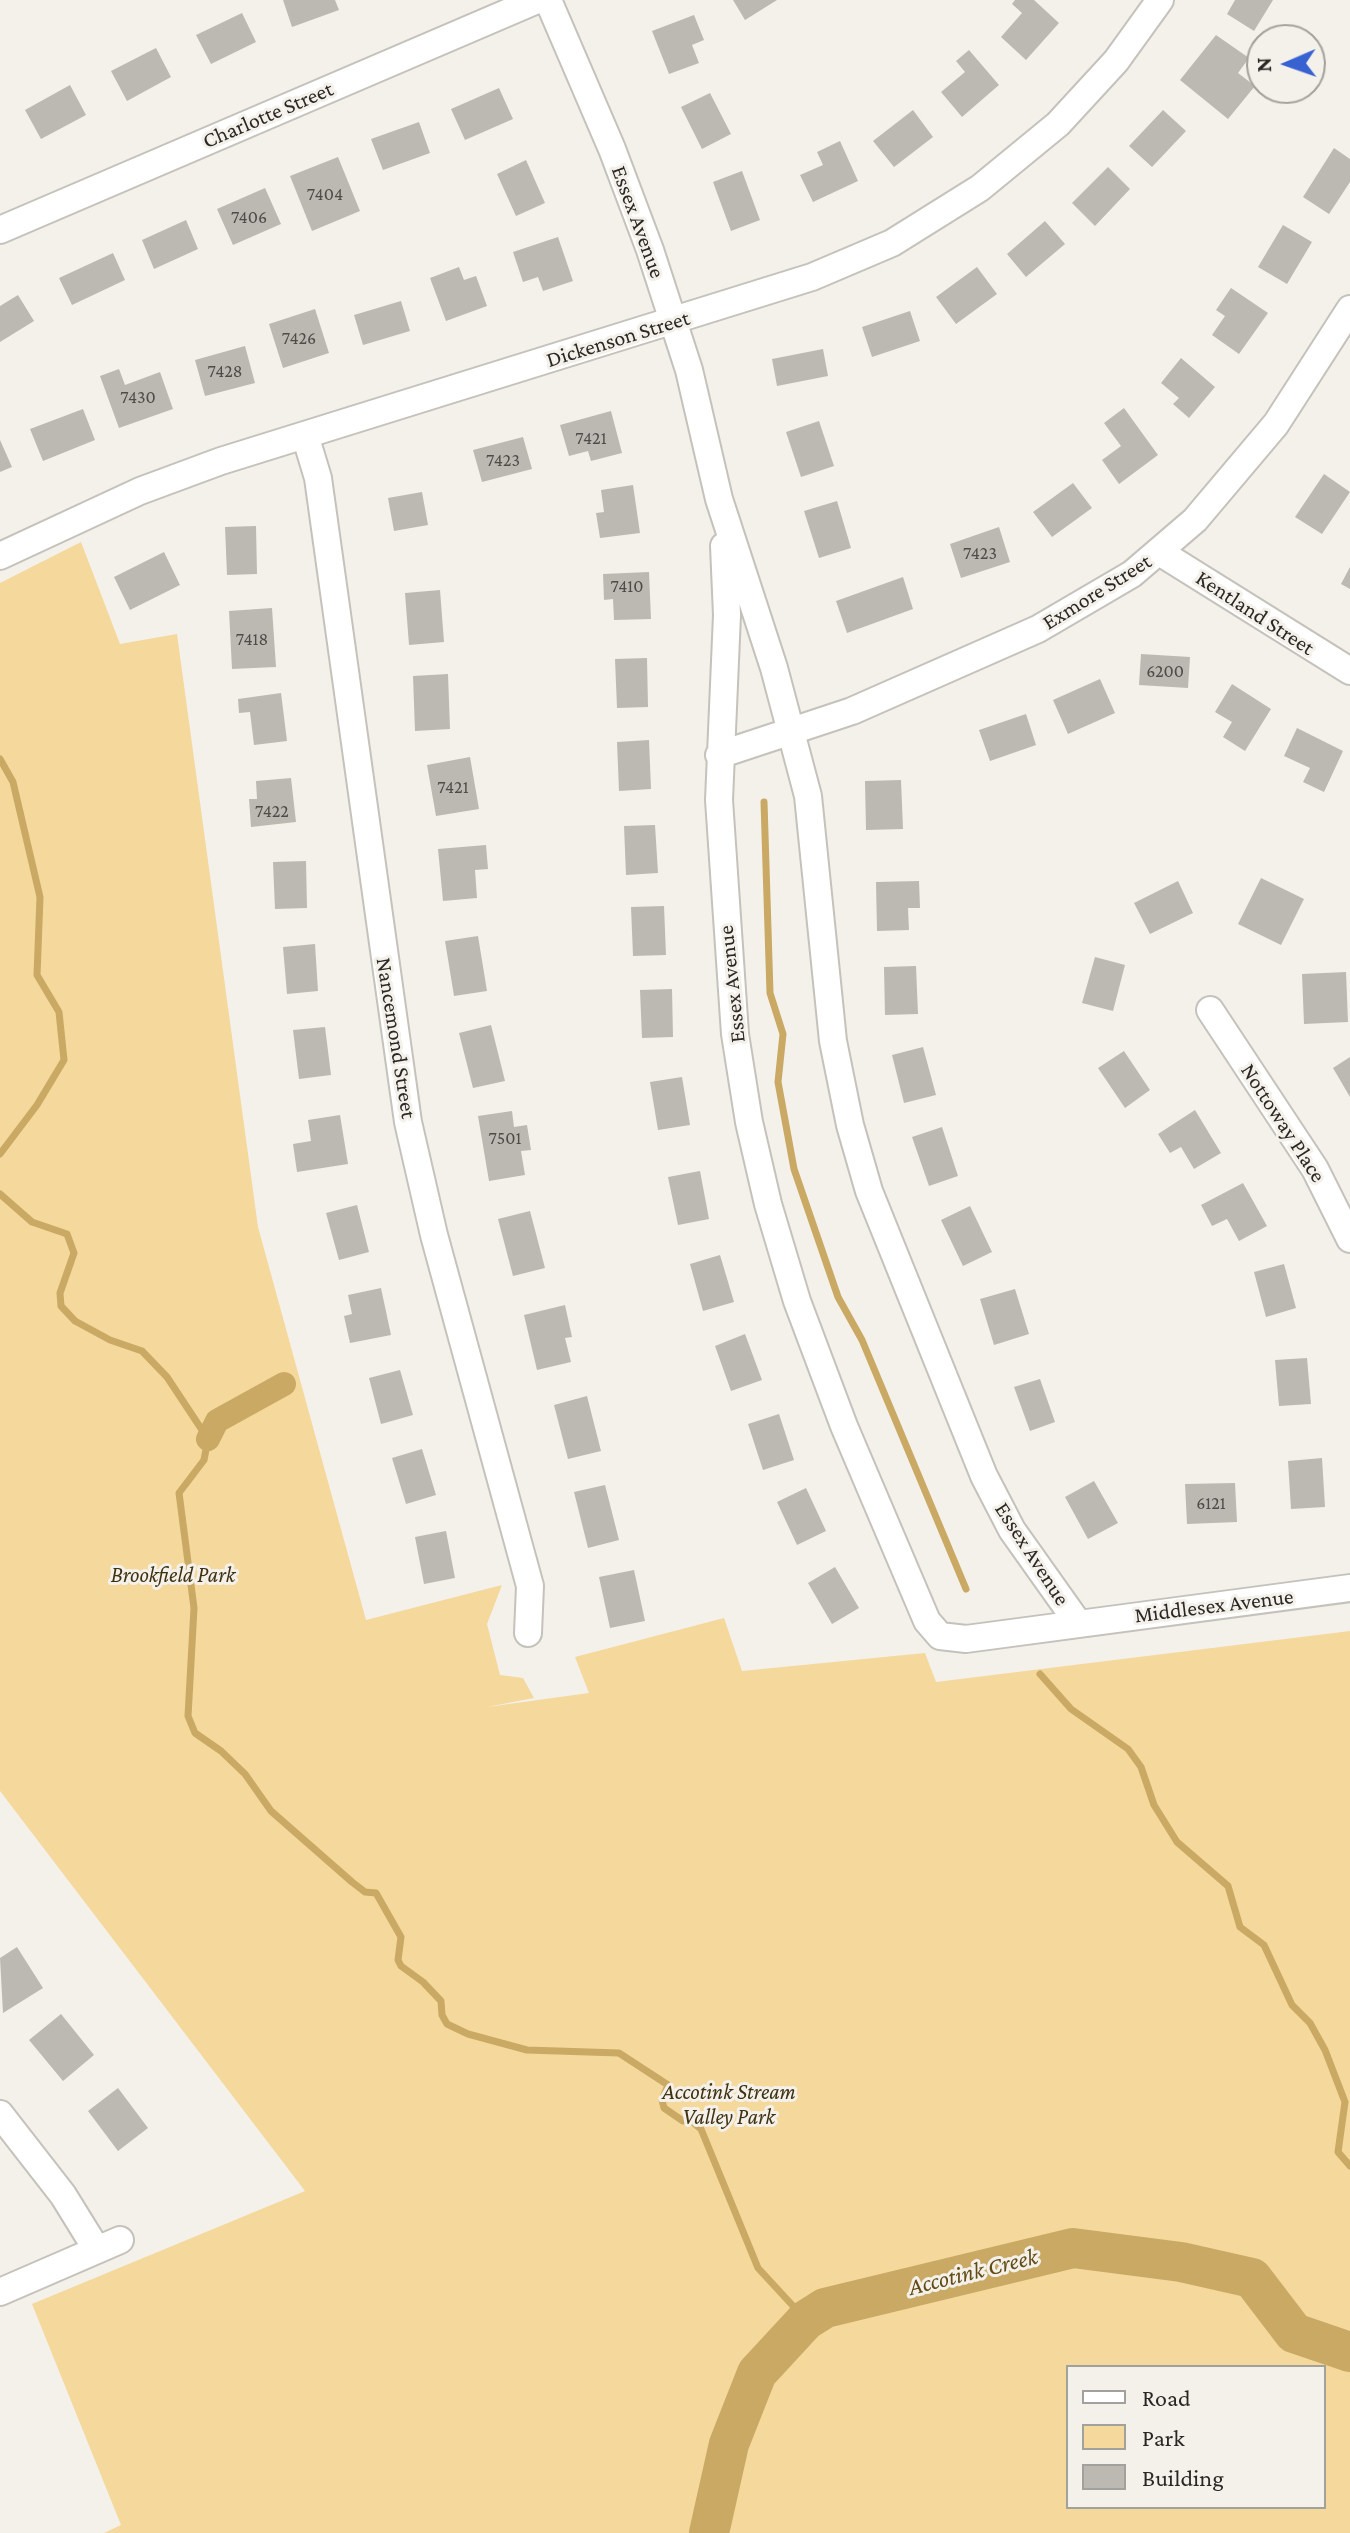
<!DOCTYPE html>
<style>
body{margin:0}
#map{position:relative;width:1350px;height:2533px;overflow:hidden;background:#f4f1ea;font-family:"Crimson Pro",serif}
canvas{display:block}
.legend{position:absolute;left:1066px;top:2365px;width:260px;height:144px;box-sizing:border-box;background:#f4f1ea;border:2px solid #a3a19b;margin:0;padding:10px 14px;list-style:none;font-size:24px;color:#292825}
.legend li{display:flex;align-items:center;gap:16px;height:40px}
.legend b{width:40px;border:2px solid #a3a19b}
.north{position:absolute;left:1246px;top:24px;width:80px;height:80px;box-sizing:border-box;background:#f4f1ea;border:2px solid #a3a19b;border-radius:50%;rotate:268deg;font-size:22px;font-weight:700;line-height:32px;text-align:center;color:#292825}
.north::after{content:'';display:block;margin:auto;width:28px;height:36px;background:#3861d2;clip-path:polygon(50% 0,100% 100%,50% 72%,0 100%)}
</style>
<div id="map">
<canvas width="1350" height="2533"></canvas>
<ul class="legend">
<li><b style="height:10px;background:#fff"></b>Road</li>
<li><b style="height:22px;background:#f5d89b"></b>Park</li>
<li><b style="height:22px;background:#bcb9b2"></b>Building</li>
</ul>
<div class="north">N</div>
</div>
<script>
const ctx = document.querySelector('canvas').getContext('2d');
ctx.lineJoin = 'round';
function fill(path, color) { ctx.fillStyle = color; ctx.fill(path, 'evenodd'); }
const toPath = rows => new Path2D(rows.map(r => 'M' + r).join(''));
function trace(path, color, width, dash) { ctx.strokeStyle = color; ctx.lineWidth = width; ctx.lineCap = dash ? 'butt' : 'round'; ctx.setLineDash(dash || []); ctx.stroke(path); }
function drawText(font, color, halo, rows, align = 'center') {
  ctx.font = font + ' "Crimson Pro",serif'; ctx.lineWidth = 6; ctx.setLineDash([]); ctx.textBaseline = 'middle'; ctx.strokeStyle = halo; ctx.fillStyle = color; for (const [text, x, y, turn = 0] of rows) {
    ctx.save(); ctx.translate(x, y); ctx.rotate((+turn || 0) * Math.PI / 180); ctx.textAlign = isNaN(turn) ? turn : align; if (halo) ctx.strokeText(text, 0, 0); ctx.fillText(text, 0, 0); ctx.restore();
  }
}
const green = toPath([
 [81,542,120,644,177,634,258,1227,366,1620,502,1585,487,1624,500,1675,523,1678,534,1698,487,1707,589,1693,575,1657,724,1618,742,1671,925,1653,936,1682,1350,1631,1350,2533,104,2533,121,2525,32,2304,305,2191,0,1791,0,583],
 [1068,2367,1324,2367,1324,2507,1068,2507]
]);
const stream = toPath([
 [0,759,13,782,40,897,37,975,59,1012,64,1060,37,1105,0,1154],
 [764,802,770,993,783,1034,778,1082,794,1169,838,1297,862,1340,966,1589],
 [0,1194,32,1222,67,1234,74,1253,60,1293,61,1306,75,1321,110,1340,142,1351,167,1377,208,1439,204,1460,179,1493,194,1608,188,1716,195,1733,221,1751,245,1774,271,1811,352,1882,365,1892,376,1893,401,1937,398,1960,401,1966,423,1982,441,2001,442,2015,447,2024,468,2034,527,2050,619,2053,668,2085,662,2100,664,2108,683,2121,689,2119,701,2129,758,2268,806,2320],
 [1040,1674,1071,1709,1128,1749,1141,1767,1154,1805,1177,1842,1228,1886,1240,1927,1264,1945,1292,2005,1310,2023,1325,2050,1345,2102,1338,2152,1350,2166]
]);
const canal = toPath([
 [208,1439,217,1421,284,1384]
]);
const river = toPath([
 [709,2533,729,2444,757,2373,806,2320,825,2308,1073,2248,1181,2262,1252,2278,1294,2333,1350,2352]
]);
const building = toPath([
 [283,0,335,0,339,10,292,27],
 [733,0,777,0,745,20],
 [1015,0,1034,0,1059,23,1026,60,1001,37,1022,13,1012,4],
 [1235,0,1273,0,1254,31,1227,14],
 [242,13,256,42,211,64,196,35],
 [694,15,704,40,692,45,699,63,669,74,652,31],
 [1216,35,1249,58,1238,73,1255,86,1228,119,1180,80],
 [156,48,171,77,127,101,111,71],
 [969,50,999,85,962,117,941,92,965,72,956,61],
 [70,85,86,115,41,139,25,110],
 [499,88,513,119,465,140,451,109],
 [710,93,731,134,702,149,681,107],
 [913,110,933,137,894,167,873,141],
 [1163,110,1186,131,1152,167,1129,146],
 [419,122,430,153,383,170,371,139],
 [840,141,858,181,813,202,800,175,823,165,817,152],
 [1334,148,1350,159,1350,182,1329,214,1303,197],
 [338,157,360,211,312,231,290,176],
 [526,160,545,203,516,216,497,174],
 [1108,167,1130,189,1095,226,1072,203],
 [742,171,760,220,731,231,713,182],
 [265,188,281,224,233,245,217,209],
 [186,220,198,249,154,269,142,240],
 [1045,221,1065,244,1026,277,1007,254],
 [1283,225,1312,242,1287,284,1258,267],
 [558,237,573,281,543,291,538,277,523,282,513,252],
 [113,253,125,280,72,305,59,278],
 [459,267,464,280,476,276,487,306,446,321,430,278],
 [977,267,997,294,956,324,936,297],
 [1231,288,1268,313,1239,354,1212,335,1225,316,1216,310],
 [18,295,34,321,0,342,0,306],
 [401,301,410,331,363,345,354,315],
 [315,309,329,353,283,368,269,324],
 [910,311,920,341,872,357,862,327],
 [245,346,255,383,205,396,195,360],
 [823,349,828,376,777,386,772,359],
 [1181,358,1215,387,1189,418,1173,404,1179,398,1161,383],
 [119,369,125,385,160,372,173,409,119,428,100,376],
 [1124,408,1158,455,1119,484,1102,460,1121,446,1104,423],
 [83,409,95,440,43,461,30,429],
 [611,411,622,453,591,461,588,451,569,456,560,425],
 [819,421,834,466,801,477,786,432],
 [523,437,532,469,482,482,473,450],
 [0,440,12,467,0,472],
 [1324,474,1350,492,1322,534,1295,517],
 [1073,483,1092,508,1052,537,1033,512],
 [633,485,640,533,600,538,596,513,604,512,601,490],
 [422,492,428,525,394,531,388,498],
 [837,501,851,548,819,558,804,511],
 [256,526,257,574,227,575,225,527],
 [999,527,1010,562,961,578,950,544],
 [164,552,180,585,130,610,114,577],
 [1350,567,1350,589,1341,584],
 [649,572,651,619,614,620,613,599,604,600,603,574],
 [903,577,913,609,847,633,836,601],
 [440,590,444,642,409,645,405,593],
 [272,608,276,667,232,669,229,611],
 [1141,654,1190,657,1188,688,1139,685],
 [647,658,648,707,617,708,615,659],
 [448,674,450,729,415,731,413,676],
 [1100,679,1115,713,1068,734,1053,700],
 [1232,684,1271,709,1245,751,1223,737,1232,722,1215,712],
 [281,693,287,741,254,745,250,712,239,713,238,699],
 [1026,714,1036,745,990,761,979,730],
 [1297,728,1343,751,1324,792,1303,782,1310,768,1284,756],
 [649,740,651,789,619,791,617,742],
 [470,757,479,809,436,816,427,765],
 [291,778,296,822,251,827,249,799,257,799,256,781],
 [901,780,903,829,866,830,865,781],
 [655,825,658,873,626,875,624,826],
 [486,845,488,869,475,870,477,898,443,901,438,849],
 [306,861,307,908,275,909,273,862],
 [1261,878,1304,899,1281,945,1238,924],
 [919,881,920,908,908,908,909,930,877,931,876,882],
 [1178,881,1193,913,1150,934,1134,903],
 [664,906,666,955,633,956,631,907],
 [478,936,487,991,454,996,445,941],
 [315,944,318,991,287,994,283,947],
 [1095,957,1125,965,1113,1011,1082,1003],
 [916,966,918,1014,885,1015,884,967],
 [1346,972,1348,1022,1304,1024,1302,974],
 [672,989,673,1037,642,1038,640,990],
 [491,1025,505,1081,473,1088,459,1033],
 [325,1027,331,1075,299,1079,293,1030],
 [923,1047,936,1095,904,1103,892,1055],
 [1124,1051,1150,1090,1125,1108,1098,1068],
 [1350,1057,1350,1097,1333,1068],
 [682,1077,690,1125,658,1130,650,1082],
 [1195,1110,1221,1153,1194,1169,1181,1147,1170,1153,1158,1134],
 [512,1111,514,1127,527,1125,531,1150,521,1151,525,1175,489,1181,478,1116],
 [340,1115,348,1164,297,1172,293,1144,311,1141,308,1120],
 [942,1127,958,1176,929,1186,912,1137],
 [700,1171,709,1219,678,1225,668,1177],
 [1243,1183,1267,1226,1239,1241,1227,1219,1212,1226,1201,1205],
 [357,1205,369,1252,339,1260,326,1213],
 [970,1206,992,1252,963,1266,941,1220],
 [530,1211,545,1268,513,1276,498,1219],
 [720,1255,734,1302,703,1311,690,1264],
 [1284,1264,1296,1308,1266,1317,1254,1272],
 [381,1288,391,1335,350,1343,344,1316,352,1314,348,1295],
 [1015,1289,1029,1334,994,1345,980,1299],
 [565,1305,572,1337,565,1338,571,1362,537,1370,524,1315],
 [745,1334,762,1380,731,1391,715,1346],
 [1307,1358,1311,1404,1279,1406,1275,1360],
 [400,1370,413,1415,381,1424,369,1378],
 [1040,1379,1055,1422,1030,1431,1014,1387],
 [587,1396,601,1451,568,1459,554,1405],
 [779,1414,794,1460,763,1470,748,1424],
 [422,1449,436,1495,406,1504,392,1458],
 [1322,1458,1325,1507,1291,1509,1288,1461],
 [1094,1481,1118,1523,1088,1539,1065,1497],
 [1235,1483,1237,1522,1187,1524,1185,1484],
 [605,1485,619,1540,588,1548,574,1492],
 [806,1488,826,1531,797,1545,777,1502],
 [446,1531,455,1578,424,1584,415,1537],
 [835,1567,859,1608,832,1624,808,1583],
 [634,1570,645,1621,610,1628,599,1577],
 [17,1947,43,1988,3,2013,0,1958],
 [61,2014,94,2055,63,2081,29,2040],
 [118,2088,148,2128,118,2151,88,2111]
]);
const minor = toPath([
 [548,0,612,149,650,250,689,370,719,499,774,668,808,796,833,1041,850,1125,869,1191,984,1476,1012,1530,1078,1623],
 [0,230,537,0],
 [305,435,318,478,408,1122,434,1235,530,1586,528,1633],
 [724,546,727,615,719,800,735,1034,749,1122,768,1204,797,1301,844,1426,927,1621,940,1636,966,1639,1350,1588],
 [1161,553,1350,671],
 [0,556,140,491,221,461,812,277,892,243,980,188,1058,124,1116,61,1160,0],
 [719,755,852,711,1038,629,1132,574,1195,520,1276,424,1350,309],
 [1210,1010,1315,1169,1350,1239],
 [0,2114,63,2195,97,2250],
 [0,2292,120,2240]
]);
const numberNames = [
 ["7404",325,194],
 ["7406",249,217],
 ["7426",299,338],
 ["7428",225,371],
 ["7430",138,397],
 ["7421",591,438],
 ["7423",503,460],
 ["7423",980,553],
 ["7410",627,586],
 ["7418",252,639],
 ["6200",1165,671],
 ["7421",453,787],
 ["7422",272,811],
 ["7501",505,1138],
 ["6121",1211,1503]
];
const streetNames = [
 ["Charlotte Street",268,115,-23],
 ["Essex Avenue",638,222,70],
 ["Dickenson Street",618,339,-17],
 ["Exmore Street",1097,592,-32],
 ["Kentland Street",1255,613,33],
 ["Essex Avenue",732,984,-96],
 ["Nancemond Street",396,1038,81],
 ["Nottoway Place",1283,1123,57],
 ["Essex Avenue",1032,1554,57],
 ["Middlesex Avenue",1214,1606,-7]
];
const parkNames = [
 ["Brookfield Park",173,1575],
 ["Accotink Stream",729,2092],
 ["Valley Park",729,2117]
];
const waterNames = [
 ["Accotink Creek",973,2272,-14]
];
fill(green, '#f5d89b');
trace(stream, '#c9a963', 7);
trace(canal, '#c9a963', 24);
trace(river, '#c9a963', 40);
fill(building, '#bcb9b2');
trace(minor, '#c5c2bb', 30);
trace(minor, '#fff', 26);
drawText('18px', '#4e4c48', null, numberNames);
drawText('22px', '#292825', '#f4f1ea', streetNames);
drawText('italic 22px', '#3f3112', '#f4f1ea', parkNames);
drawText('italic 24px', '#614a14', '#f4f1ea', waterNames);
</script>
